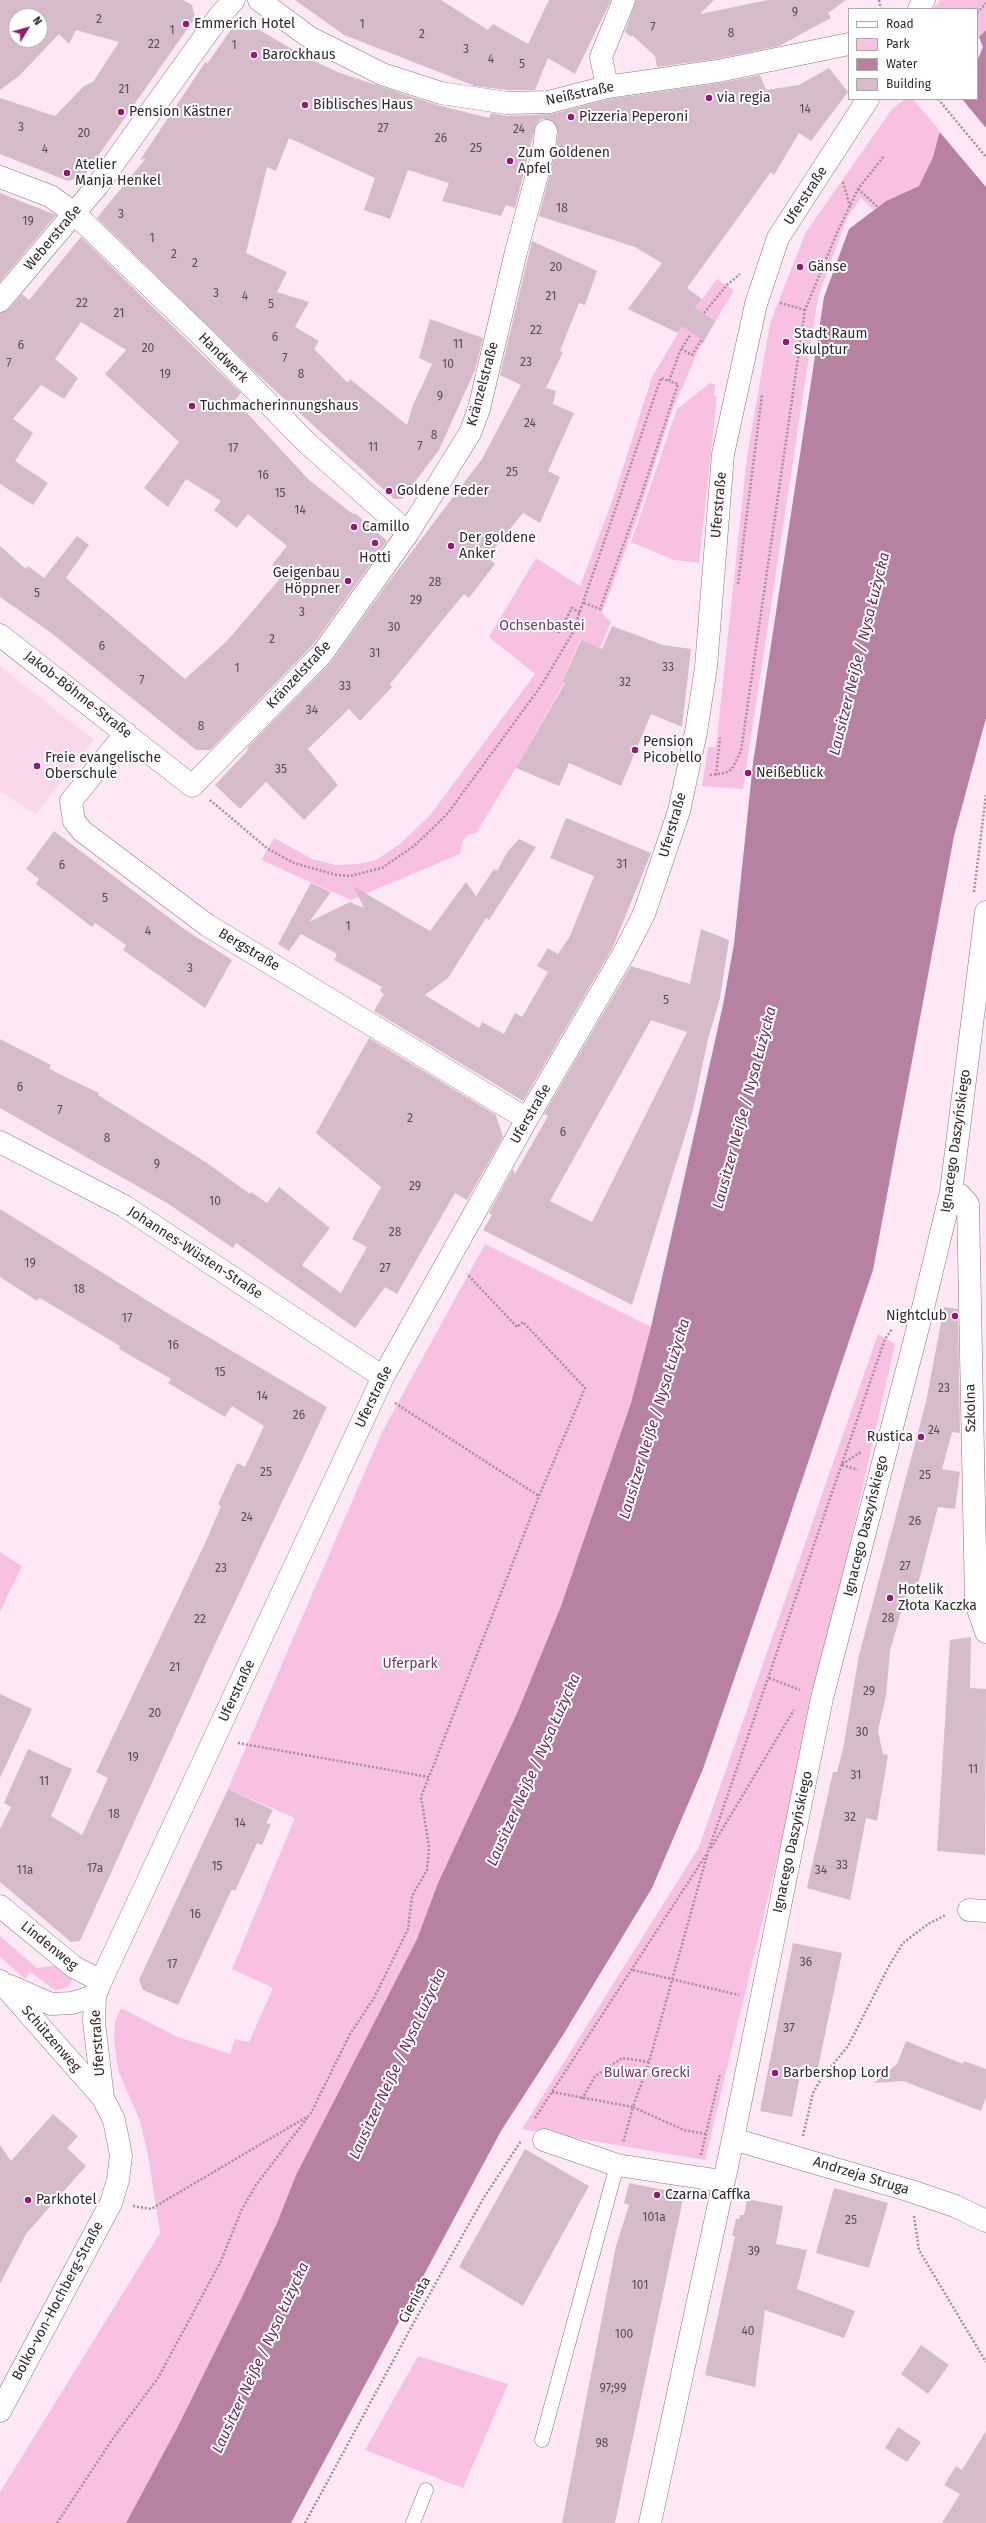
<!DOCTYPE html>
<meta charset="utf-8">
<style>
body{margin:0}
#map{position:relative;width:986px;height:2523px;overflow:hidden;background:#fee8f5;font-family:"Fira Sans",sans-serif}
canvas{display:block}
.legend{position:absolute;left:848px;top:8px;width:130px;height:92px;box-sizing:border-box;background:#fff;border:1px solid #ada9ab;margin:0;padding:5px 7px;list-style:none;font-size:12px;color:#31272d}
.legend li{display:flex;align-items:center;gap:8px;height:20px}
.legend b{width:20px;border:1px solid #ada9ab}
.north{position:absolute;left:8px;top:8px;width:40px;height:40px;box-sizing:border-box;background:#fff;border:1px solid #ada9ab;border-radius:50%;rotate:53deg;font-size:11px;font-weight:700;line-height:16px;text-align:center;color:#31272d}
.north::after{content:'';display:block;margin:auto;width:14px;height:18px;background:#951973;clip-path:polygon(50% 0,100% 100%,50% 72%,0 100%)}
</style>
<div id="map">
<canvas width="986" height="2523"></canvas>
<ul class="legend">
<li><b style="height:5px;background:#fff"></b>Road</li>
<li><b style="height:11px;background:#f8c1e2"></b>Park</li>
<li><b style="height:11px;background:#b782a2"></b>Water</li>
<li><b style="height:11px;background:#d6bccb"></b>Building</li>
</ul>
<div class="north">N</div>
</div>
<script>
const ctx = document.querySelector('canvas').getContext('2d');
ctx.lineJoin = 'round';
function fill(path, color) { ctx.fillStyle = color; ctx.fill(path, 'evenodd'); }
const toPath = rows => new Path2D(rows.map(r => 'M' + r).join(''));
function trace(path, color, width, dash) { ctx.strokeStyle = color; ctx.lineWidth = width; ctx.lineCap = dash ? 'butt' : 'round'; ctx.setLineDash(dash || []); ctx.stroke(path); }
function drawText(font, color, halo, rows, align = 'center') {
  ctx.font = font + ' "Fira Sans",sans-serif'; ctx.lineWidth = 4; ctx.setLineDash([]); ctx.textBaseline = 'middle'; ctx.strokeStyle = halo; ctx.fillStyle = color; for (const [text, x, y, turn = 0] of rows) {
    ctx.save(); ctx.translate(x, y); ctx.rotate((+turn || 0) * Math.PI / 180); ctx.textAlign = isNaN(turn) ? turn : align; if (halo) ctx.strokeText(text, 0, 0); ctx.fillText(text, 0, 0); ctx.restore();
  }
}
const built = toPath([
 [0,666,94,740,36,814,0,792]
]);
const green = toPath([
 [940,0,986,0,986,30,977,39,977,9,933,9],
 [905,99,913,99,940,131,933,157,919,186,886,201,873,210,861,198,847,218,818,297,743,789,702,786,708,747,716,747,747,457,770,323,806,232,892,109],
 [717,279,734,290,697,353,671,414,635,525,602,613,611,622,600,648,580,640,562,681,564,683,560,690,516,768,476,833,469,834,462,842,460,854,351,900,261,860,274,838,312,859,336,865,358,864,376,860,400,844,431,814,535,674,489,637,536,558,580,586,613,499,652,377,682,326],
 [710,383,715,384,714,396,717,396,699,563,674,560,631,542,677,409],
 [485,1244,651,1327,631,1403,561,1606,518,1711,438,1883,417,1939,296,2175,277,2223,240,2301,177,2428,126,2523,0,2523,0,2492,160,2233,148,2155,140,2121,118,2070,114,2039,115,2022,121,2008,178,2037,230,2054,235,2039,249,2042,273,1988,232,1969,295,1818,228,1789,382,1432],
 [878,1334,895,1344,802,1756,705,2160,522,2129,699,1847],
 [0,1552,22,1566,0,1612],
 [0,1936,37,1968,58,1965,73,1978,68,1987,55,1990,30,1972,25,1979,0,1957],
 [418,2356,508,2384,463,2488,365,2450]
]);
const water = toPath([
 [986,30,986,718,954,836,873,1270,770,1575,703,1769,652,1888,563,2035,501,2131,291,2523,126,2523,177,2428,240,2301,277,2223,296,2175,417,1939,438,1883,518,1711,561,1606,631,1403,651,1327,723,1005,734,944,753,763,824,297,849,229,886,201,919,186,933,157,940,131,960,99,977,99,977,61,983,47,979,37]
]);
const pier = toPath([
 [958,99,962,99,986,128,986,187,938,130]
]);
const building = toPath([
 [0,0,183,0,192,5,195,18,84,176,68,181,0,154,0,98,55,116,84,86,93,82,119,42,76,30,69,44,59,34,19,76,0,90],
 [16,16,40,16,40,40,16,40],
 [295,0,441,0,488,30,493,24,528,44,549,0,611,0,575,74,548,58,535,90,508,90,475,86,344,35],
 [636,0,714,0,700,14,768,0,846,0,828,13,831,18,779,46,716,59,657,67,655,56,632,35,631,37,625,32],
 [239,18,307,58,340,73,437,105,489,118,491,113,507,116,552,114,609,99,720,83,760,75,766,90,799,85,829,68,848,92,811,141,799,133,774,175,771,172,687,288,702,299,695,308,715,321,704,341,682,326,678,333,628,309,662,263,635,247,539,216,556,150,558,132,553,121,541,119,536,124,515,208,506,205,501,216,442,201,449,183,408,170,390,219,364,210,375,178,289,138,276,171,267,167,246,253,287,272,277,292,309,302,295,327,319,341,314,349,348,383,350,379,407,425,413,405,432,364,419,358,430,319,483,338,475,370,439,450,402,499,394,499,257,374,97,218,146,158,140,160,206,61,207,64],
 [0,193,56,215,0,282],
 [81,237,241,393,235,400,309,480,353,514,355,513,387,541,312,646,210,750,196,750,50,632,0,597,0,546,26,569,28,566,44,578,77,536,89,545,66,578,185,679,227,641,283,575,272,565,287,546,248,514,237,528,214,510,221,501,186,479,168,507,144,488,179,442,105,374,126,350,81,322,55,359,78,378,64,399,41,385,13,419,33,433,15,461,48,483,33,505,0,484,0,313,9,309,22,294,29,300],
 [532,241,597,271,585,305,579,303,560,351,563,352,546,388,556,391,553,404,574,413,548,471,560,477,540,523,523,513,487,557,495,564,469,598,464,594,390,684,392,687,360,721,349,709,308,749,338,785,304,820,266,782,240,809,215,785,249,749,246,749,332,661,388,583,482,459,521,385,500,375],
 [612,626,663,645,691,649,682,727,651,714,621,786,569,763,559,786,516,768,565,683,562,682,581,640,602,649],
 [566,818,651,853,613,947,523,1101,374,1011,384,994,380,991,382,987,334,960,337,954,301,934,289,951,278,944,311,883,331,892,309,922,350,902,364,908,353,886,430,931,466,882,476,896,494,869,497,871,508,851,519,839,536,847,489,920,486,918,448,978,425,995,479,1028,482,1022,504,1034,515,1013,522,1017,548,972,537,966,548,948,558,954,570,936,594,876,550,858],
 [54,831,184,929,232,960,205,1008,123,950,126,945,95,923,92,927,36,884,39,879,26,869],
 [701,929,729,940,720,998,708,1039,693,1110,632,1305,483,1230,492,1215,489,1213,513,1169,515,1174,548,1116,544,1114,631,966,690,984],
 [651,1020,687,1032,592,1222,550,1201],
 [369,1038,496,1115,503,1137,467,1200,455,1193,397,1294,385,1287,355,1328,236,1243,233,1248,167,1203,0,1108,0,1039,51,1065,49,1068,55,1072,99,1093,98,1095,207,1163,250,1194,251,1192,267,1203,279,1187,330,1228,302,1265,341,1293,367,1247,352,1239,381,1187,316,1133],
 [0,1209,164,1311,327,1407,210,1655,80,1941,71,1942,0,1882,0,1829,11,1807,4,1803,28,1749,72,1769,51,1816,82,1835,108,1778,96,1772,206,1541,221,1506,218,1504,237,1463,245,1467,264,1426,232,1406,225,1417,168,1383,171,1379,119,1349,120,1346,40,1298,37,1301,0,1277],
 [944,1307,958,1309,960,1433,952,1432,942,1469,960,1472,955,1509,938,1507,917,1588,910,1586,903,1612,901,1612,890,1651,886,1696,878,1731,883,1754,888,1755,877,1821,866,1818,850,1900,807,1888,833,1772,837,1772,843,1749,859,1655,926,1402],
 [971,1637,970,1688,986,1689,985,1855,937,1851,950,1640],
 [0,1694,32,1709,0,1778],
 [228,1789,273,1810,266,1823,271,1824,262,1845,257,1843,235,1891,232,1889,178,2005,143,1990,139,1980],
 [793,1943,842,1953,818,2068,802,2065,792,2117,760,2111],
 [906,2041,963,2064,964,2061,986,2069,986,2097,981,2111,903,2081,874,2083,897,2064],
 [53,2114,78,2136,67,2148,86,2166,26,2234,0,2284,0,2145,11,2161],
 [525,2149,589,2186,523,2306,459,2267],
 [629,2183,684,2194,615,2523,562,2523,616,2246,629,2205,624,2203],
 [834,2188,888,2203,869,2268,816,2253],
 [747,2199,783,2206,776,2244,807,2250,797,2289,855,2311,844,2338,765,2310,755,2387,705,2375,735,2236,732,2236,736,2219,739,2219,740,2215,744,2215],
 [921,2345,949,2365,928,2394,901,2374],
 [898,2427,921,2442,907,2462,885,2448],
 [986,2431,986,2523,942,2523,960,2494,944,2485,956,2466,962,2470]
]);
const path = toPath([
 [879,0,881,9],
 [977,13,986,3],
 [938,99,986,157],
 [843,182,850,207],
 [858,189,878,207],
 [780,303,805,310],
 [704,313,727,285,740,274],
 [681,349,692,355,701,340,703,342],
 [738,584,762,395],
 [584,603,600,609,638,505,678,384,669,381],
 [544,623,559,632,572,608,580,613],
 [710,775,725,773,732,769,741,751,805,310,836,235,858,189,884,156],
 [716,775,720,738],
 [210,800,268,849,294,863,337,875,350,876,382,868,414,846,435,826,448,813,541,686,572,634,661,378,669,381,681,349,691,334],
 [974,892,986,795],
 [395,1403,539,1496],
 [842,1464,861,1452],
 [842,1465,858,1470],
 [769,1678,800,1690],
 [238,1743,429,1777,539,1496,585,1388,523,1322,517,1327,467,1274],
 [711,1848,794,1710],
 [633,1970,739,1995],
 [552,2092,633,2107,623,2143],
 [582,2099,595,2076,622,2058,649,2062],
 [535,2118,706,1855],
 [706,2134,684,2130,633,2107,649,2062,708,1852,885,1339,892,1329],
 [803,2136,813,2093,821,2079,848,2046,889,1966,903,1943,928,1924,946,1915],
 [701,2155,720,2074],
 [133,2206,151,2209,310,2115,350,2034,374,1998,408,1929,412,1896,427,1870,429,1847,421,1797,429,1777],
 [914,2216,919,2250,986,2362],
 [57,2523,114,2437,158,2378,221,2261,241,2211,256,2185,308,2117],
 [305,2523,419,2313,483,2199,521,2141]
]);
const service = toPath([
 [542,2440,617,2165],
 [413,2523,426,2490]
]);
const pedestrian = toPath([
 [969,1910,986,1911]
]);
const minor = toPath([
 [259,0,309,37,382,74,441,93,507,103,549,102,607,87,718,71,849,44],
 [919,9,924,0],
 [607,87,601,57,624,0],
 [0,177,50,196,74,213,207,341,306,442,408,533],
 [0,301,98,185,221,14,234,0],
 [0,635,192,786,322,654,408,533,470,433,479,409,516,252,544,149,546,131],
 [126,733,71,801,74,821,82,831,207,925,527,1119],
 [0,1142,124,1206,383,1377],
 [951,1192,960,1195,968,1204,976,1603,986,1632],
 [0,1906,74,1967,101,1981],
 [0,1981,103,2098,114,2120,121,2155,118,2180,111,2203,0,2411],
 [10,1986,51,2004,72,2003,95,1996],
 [103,2098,94,2022,95,1996,101,1981,383,1377,527,1119,624,953,644,914,679,811,696,732,706,667,723,454,756,304,778,238,868,99],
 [733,2139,911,2191,955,2206,986,2221],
 [544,2140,617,2165,722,2181],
 [650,2523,733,2139,822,1698,923,1308,951,1192,986,912]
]);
const markers = [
 [186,24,4,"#951973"],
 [254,55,4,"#951973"],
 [709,98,4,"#951973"],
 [305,105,4,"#951973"],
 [121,112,4,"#951973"],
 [571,117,4,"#951973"],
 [510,161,4,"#951973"],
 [67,173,4,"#951973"],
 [800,267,4,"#951973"],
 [786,342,4,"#951973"],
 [192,406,4,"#951973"],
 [389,491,4,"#951973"],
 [354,527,4,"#951973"],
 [375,543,4,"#951973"],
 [451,546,4,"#951973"],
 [348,581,4,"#951973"],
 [635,750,4,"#951973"],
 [37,766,4,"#951973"],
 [748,773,4,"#951973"],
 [955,1316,4,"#951973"],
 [921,1437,4,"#951973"],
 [890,1598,4,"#951973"],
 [775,2073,4,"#951973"],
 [657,2195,4,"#951973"],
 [28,2200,4,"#951973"]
];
const numberNames = [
 ["9",795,13],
 ["2",99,20],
 ["1",362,25],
 ["7",653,28],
 ["1",172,31],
 ["8",731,34],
 ["2",422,35],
 ["22",154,45],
 ["1",234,46],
 ["3",466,50],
 ["4",491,60],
 ["5",522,65],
 ["21",124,90],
 ["14",805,110],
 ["3",21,128],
 ["27",383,129],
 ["24",519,130],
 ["20",84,134],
 ["26",441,139],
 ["25",476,149],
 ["4",45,150],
 ["18",562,209],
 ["3",121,215],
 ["19",28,222],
 ["1",152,239],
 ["2",174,255],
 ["2",195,264],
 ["20",556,268],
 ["3",216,294],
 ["4",245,297],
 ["21",551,297],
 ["22",82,304],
 ["5",271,305],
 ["21",119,314],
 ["22",536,331],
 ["6",275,338],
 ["11",458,345],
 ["6",21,346],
 ["20",148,349],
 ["7",285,359],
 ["23",526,363],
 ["7",9,364],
 ["10",448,365],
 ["19",165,375],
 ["8",301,375],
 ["9",440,397],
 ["24",530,424],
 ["8",434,436],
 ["7",420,447],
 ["11",373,448],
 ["17",233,449],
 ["25",512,473],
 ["16",263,476],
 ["15",280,494],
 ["14",300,511],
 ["28",435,583],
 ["5",37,594],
 ["29",416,601],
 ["3",302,613],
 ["30",394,628],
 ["2",272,640],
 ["6",102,647],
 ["31",375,654],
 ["33",668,668],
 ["1",237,669],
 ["7",142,681],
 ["32",625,683],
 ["33",345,687],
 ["34",312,711],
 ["8",201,727],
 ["35",281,770],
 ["31",622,865],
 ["6",62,866],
 ["5",105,899],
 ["1",348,927],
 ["4",148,932],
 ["3",190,969],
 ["5",666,1001],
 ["6",20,1088],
 ["7",60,1111],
 ["2",410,1119],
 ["6",563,1133],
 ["8",107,1139],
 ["9",157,1165],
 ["29",415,1187],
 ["10",215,1202],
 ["28",395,1233],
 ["19",30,1264],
 ["27",385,1269],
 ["18",79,1290],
 ["17",127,1319],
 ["16",173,1346],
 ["15",220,1373],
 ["23",944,1389],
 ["14",262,1397],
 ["26",299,1416],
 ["24",934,1431],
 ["25",266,1473],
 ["25",925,1476],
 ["24",247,1518],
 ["26",915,1522],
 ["27",905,1567],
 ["23",221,1569],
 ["28",888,1619],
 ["22",200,1620],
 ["21",175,1668],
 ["29",869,1692],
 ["20",155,1714],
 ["30",862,1733],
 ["19",133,1758],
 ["11",973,1770],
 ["31",856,1776],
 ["11",44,1782],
 ["18",114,1815],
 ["32",850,1818],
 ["14",240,1824],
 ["33",842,1866],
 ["15",217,1867],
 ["17a",95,1869],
 ["11a",25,1871],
 ["34",821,1871],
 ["16",195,1915],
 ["36",806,1963],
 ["17",172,1965],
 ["37",789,2029],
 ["101a",654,2218],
 ["25",851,2221],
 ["39",754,2252],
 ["101",640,2286],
 ["40",748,2332],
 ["100",624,2335],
 ["97;99",613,2389],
 ["98",602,2444]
];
const poiNames = [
 ["Emmerich Hotel",194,24],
 ["Barockhaus",262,55],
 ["via regia",717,98],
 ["Biblisches Haus",313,105],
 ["Pension Kästner",129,112],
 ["Pizzeria Peperoni",579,117],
 ["Zum Goldenen",518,153],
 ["Apfel",518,169],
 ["Atelier",75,165],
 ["Manja Henkel",75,181],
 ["Gänse",808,267],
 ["Stadt Raum",794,334],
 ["Skulptur",794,350],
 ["Tuchmacherinnungshaus",200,406],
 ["Goldene Feder",397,491],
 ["Camillo",362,527],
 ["Der goldene",459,538],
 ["Anker",459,554],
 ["Hotti",375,558,"center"],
 ["Geigenbau",340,573,"right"],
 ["Höppner",340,589,"right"],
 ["Pension",643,742],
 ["Picobello",643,758],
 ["Freie evangelische",45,758],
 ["Oberschule",45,774],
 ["Neißeblick",756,773],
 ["Nightclub",947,1316,"right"],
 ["Rustica",913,1437,"right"],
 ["Hotelik",898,1590],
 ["Złota Kaczka",898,1606],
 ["Barbershop Lord",783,2073],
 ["Czarna Caffka",665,2195],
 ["Parkhotel",36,2200]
];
const streetNames = [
 ["Neißstraße",580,94,-12],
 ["Uferstraße",806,196,-57],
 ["Weberstraße",53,238,-50],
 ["Handwerk",223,358,45],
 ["Kränzelstraße",483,384,-75],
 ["Uferstraße",719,505,-85],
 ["Kränzelstraße",299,675,-47],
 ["Jakob-Böhme-Straße",78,695,38],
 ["Uferstraße",673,825,-74],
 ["Bergstraße",249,950,31],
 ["Uferstraße",531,1114,-60],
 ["Ignacego Daszyńskiego",956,1141,-82],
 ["Johannes-Wüsten-Straße",195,1253,33],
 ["Uferstraße",374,1397,-64],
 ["Szkolna",971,1408,-91],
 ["Ignacego Daszyńskiego",866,1526,-76],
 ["Uferstraße",237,1691,-65],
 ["Ignacego Daszyńskiego",793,1842,-78],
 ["Lindenweg",49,1946,39],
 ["Schützenweg",51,2039,49],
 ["Uferstraße",98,2043,-94],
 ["Andrzeja Struga",861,2176,17],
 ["Cienista",415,2300,-61],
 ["Bolko-von-Hochberg-Straße",58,2301,-62]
];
const parkNames = [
 ["Ochsenbastei",542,626],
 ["Uferpark",410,1664],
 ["Bulwar Grecki",647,2073]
];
const waterNames = [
 ["Lausitzer Neiße / Nysa Łużycka",860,654,-76],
 ["Lausitzer Neiße / Nysa Łużycka",745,1108,-75],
 ["Lausitzer Neiße / Nysa Łużycka",655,1419,-73],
 ["Lausitzer Neiße / Nysa Łużycka",534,1770,-66],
 ["Lausitzer Neiße / Nysa Łużycka",398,2064,-65],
 ["Lausitzer Neiße / Nysa Łużycka",261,2358,-65]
];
fill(built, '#fad8ec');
fill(green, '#f8c1e2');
fill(water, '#b782a2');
fill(pier, '#fee8f5');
fill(building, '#d6bccb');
trace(service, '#8b7381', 15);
trace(pedestrian, '#8b7381', 23);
trace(minor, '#8b7381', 23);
trace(path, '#a1909a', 2.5, [2, 2]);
trace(service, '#fff', 14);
trace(pedestrian, '#fff', 22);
trace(minor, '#fff', 22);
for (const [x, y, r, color] of markers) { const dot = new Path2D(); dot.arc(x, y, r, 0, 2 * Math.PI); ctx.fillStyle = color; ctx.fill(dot); trace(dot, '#fff', 1.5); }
drawText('12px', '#5a4c54', null, numberNames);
drawText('14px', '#31272d', '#fff', poiNames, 'left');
drawText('14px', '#31272d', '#fff', streetNames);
drawText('14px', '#773661', '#fff', parkNames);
drawText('italic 15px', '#6f2e59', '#fff', waterNames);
</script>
